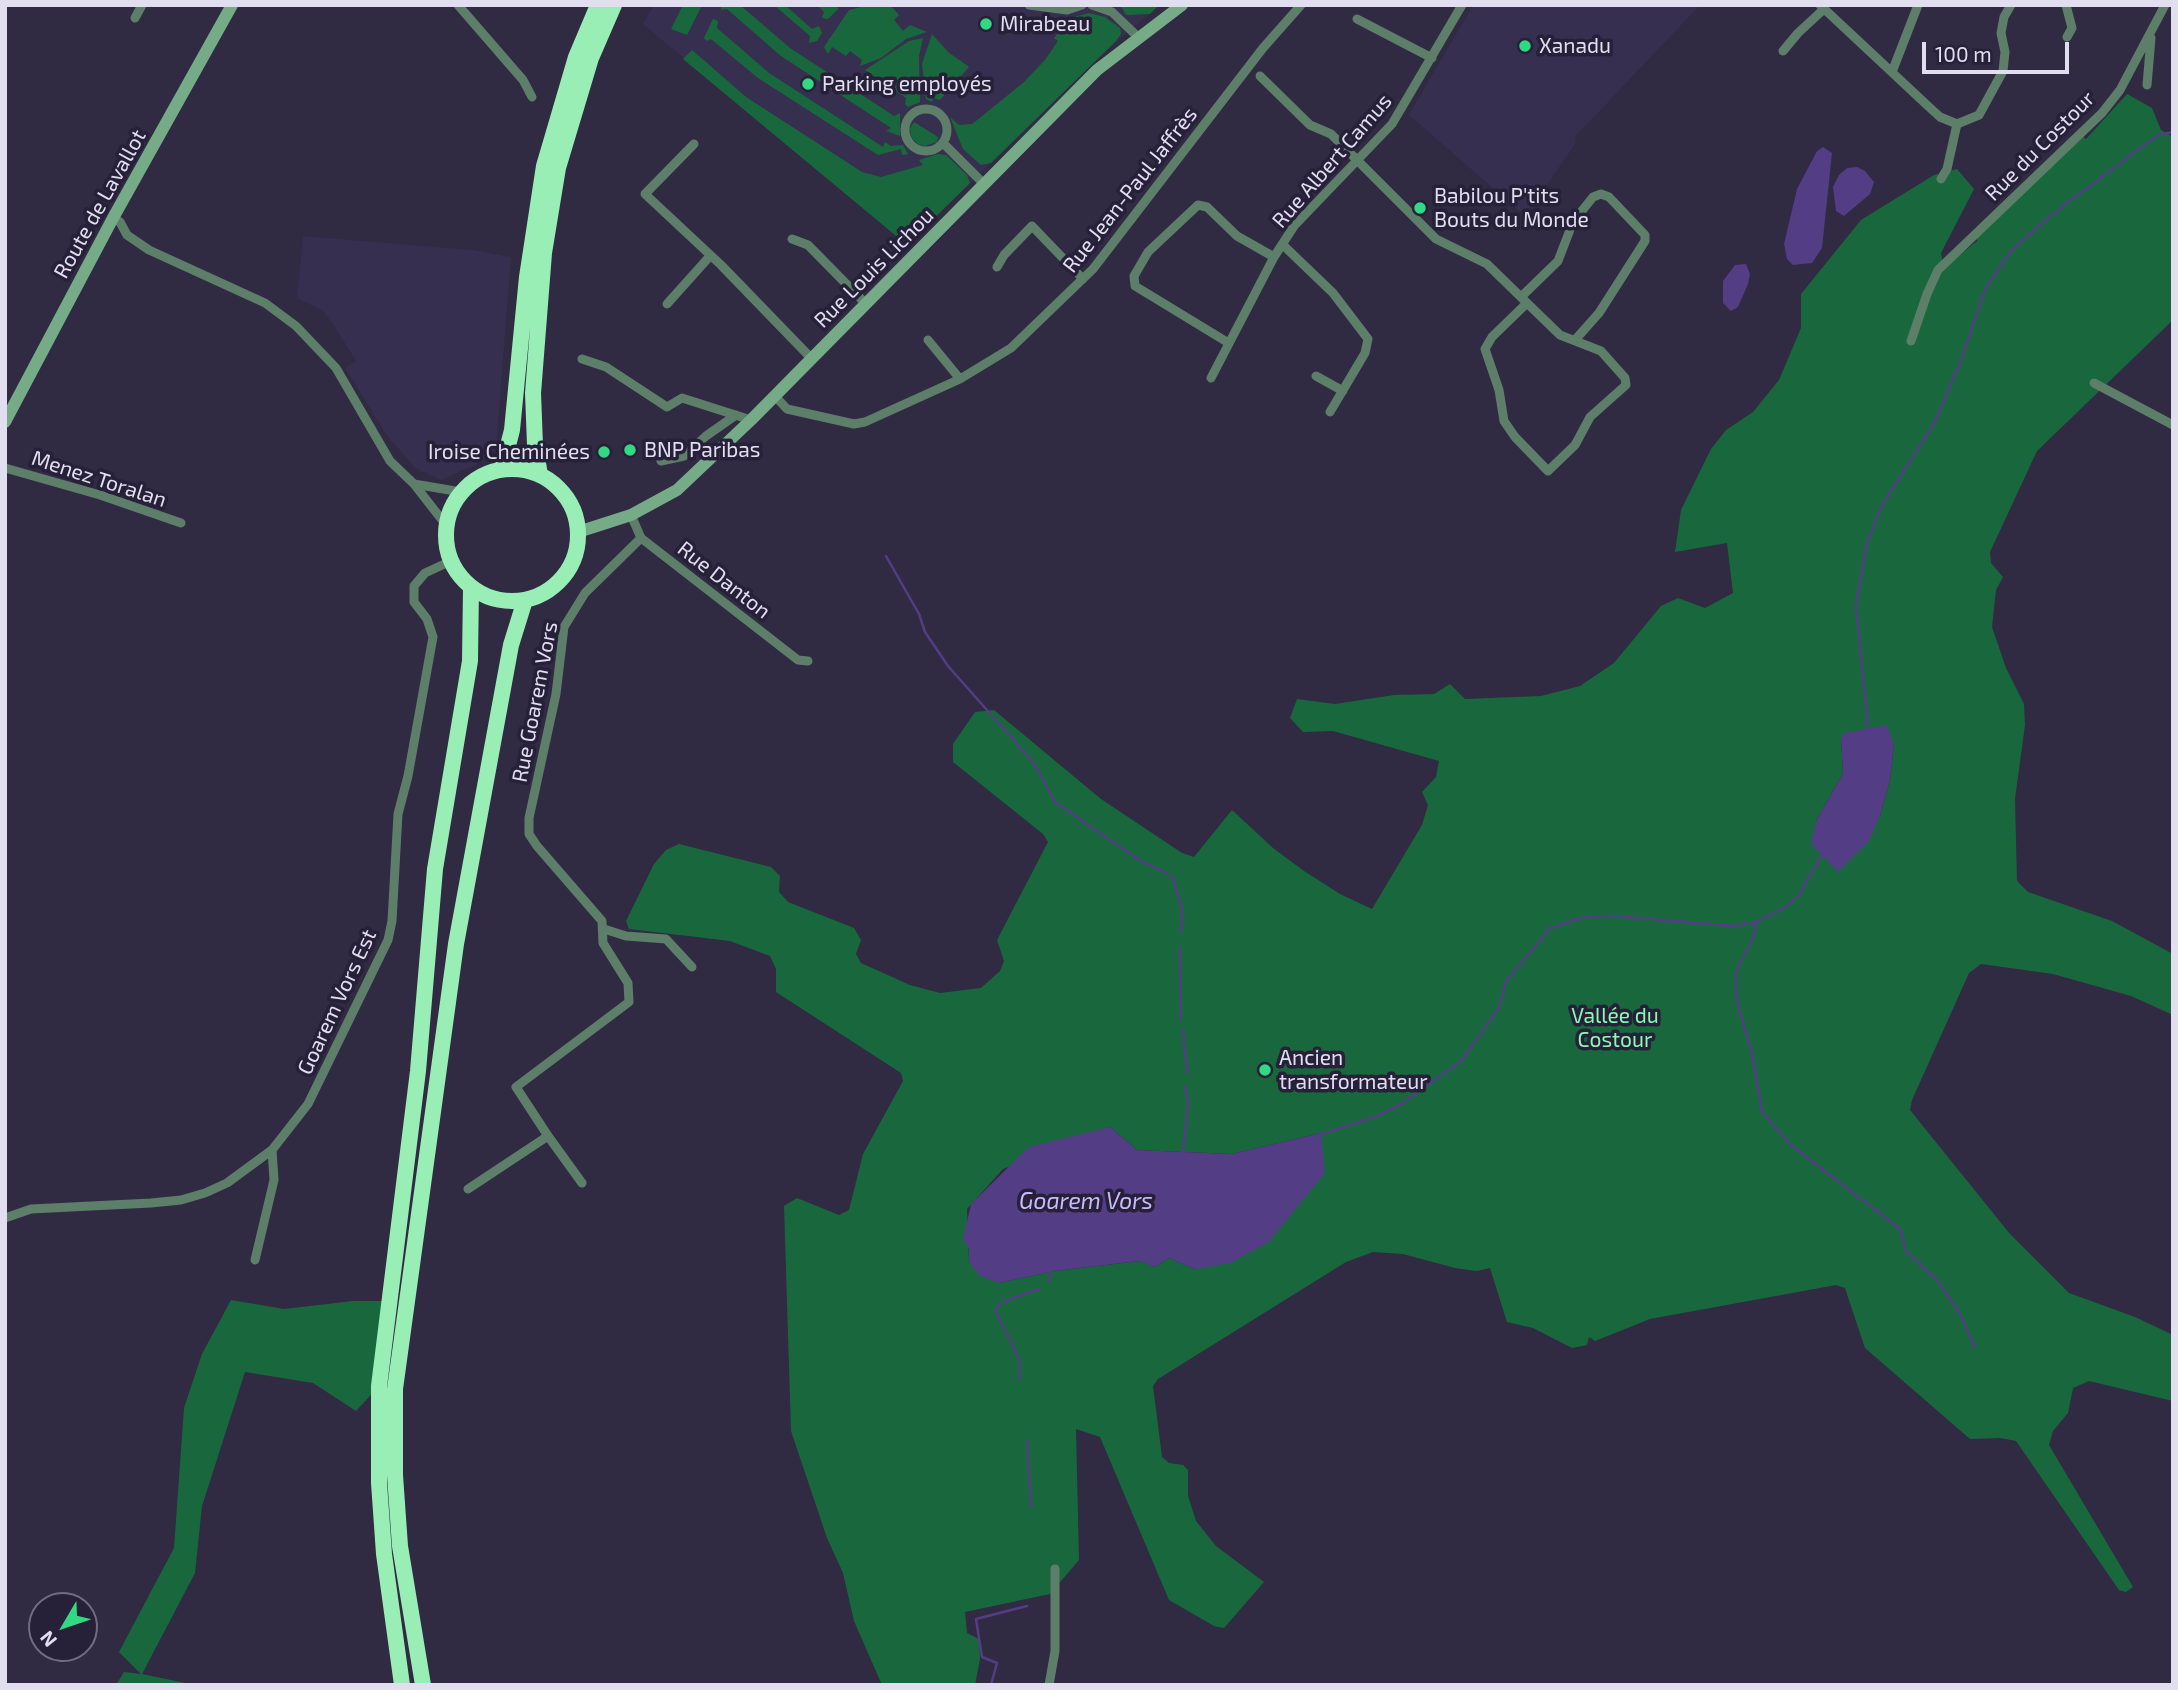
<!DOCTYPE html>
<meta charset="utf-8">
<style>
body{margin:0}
#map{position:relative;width:2178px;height:1690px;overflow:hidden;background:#302a43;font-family:"Exo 2",sans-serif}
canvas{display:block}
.frame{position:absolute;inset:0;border:7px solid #e1deef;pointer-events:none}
.north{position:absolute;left:28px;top:1592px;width:70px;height:70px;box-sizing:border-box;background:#262039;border:2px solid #716c82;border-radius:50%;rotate:231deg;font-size:19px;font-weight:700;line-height:28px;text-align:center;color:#e1deef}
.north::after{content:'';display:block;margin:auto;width:24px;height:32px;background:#33d882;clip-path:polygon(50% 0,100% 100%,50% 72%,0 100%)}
.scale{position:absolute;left:1922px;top:42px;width:147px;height:32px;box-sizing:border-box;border:4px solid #e1deef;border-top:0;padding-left:9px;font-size:21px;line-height:24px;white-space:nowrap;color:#e1deef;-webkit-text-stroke:5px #262039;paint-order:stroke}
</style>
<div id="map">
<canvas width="2178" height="1690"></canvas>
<div class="frame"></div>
<div class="north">N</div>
<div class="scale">100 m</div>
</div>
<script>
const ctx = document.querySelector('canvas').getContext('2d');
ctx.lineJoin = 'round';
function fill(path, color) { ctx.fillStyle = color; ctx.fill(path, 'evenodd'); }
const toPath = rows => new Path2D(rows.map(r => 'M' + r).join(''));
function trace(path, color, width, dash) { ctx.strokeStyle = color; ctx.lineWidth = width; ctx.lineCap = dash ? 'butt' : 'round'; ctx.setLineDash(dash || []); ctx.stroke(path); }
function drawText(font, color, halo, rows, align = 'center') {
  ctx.font = font + ' "Exo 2",sans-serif'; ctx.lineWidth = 7; ctx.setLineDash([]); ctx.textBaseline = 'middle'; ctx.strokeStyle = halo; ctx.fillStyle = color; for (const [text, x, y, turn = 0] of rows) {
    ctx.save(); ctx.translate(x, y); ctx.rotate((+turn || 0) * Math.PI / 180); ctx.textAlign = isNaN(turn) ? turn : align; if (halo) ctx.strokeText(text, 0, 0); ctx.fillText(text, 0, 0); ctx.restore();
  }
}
const built = toPath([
 [654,5,1159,5,1087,68,907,245,643,24],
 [1473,5,1700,5,1575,137,1576,143,1525,216,1409,115],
 [303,236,473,250,511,257,496,449,475,465,441,480,415,468,386,434,345,368,356,361,335,327,323,311,297,298]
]);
const green = toPath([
 [683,5,702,5,687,35,671,29],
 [740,5,790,48,894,116,900,113,900,136,886,131,891,128,781,56,727,9,721,10,721,5],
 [774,5,785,5,812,29,819,26,822,33,817,41,809,43,810,36],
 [817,5,838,5,838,9,828,19,822,18,824,12],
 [869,5,892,7,899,15,894,20,903,31,910,25,927,32,906,39,881,58,860,66,862,60,850,51,846,56,832,47,828,54,824,47,849,10],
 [1120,5,1159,5,1150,14,1126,15],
 [1089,13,1105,17,1120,28,1121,34,1116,41,991,163,981,165,963,149,950,117,959,125,972,124,981,117,1024,82,1045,60,1058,41,1054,38,1070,18],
 [713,19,718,21,717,28,769,73,883,147,885,142,891,146,903,145,908,154,902,155,901,149,878,155,758,78,711,39,707,41,704,38],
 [932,34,948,52,969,67,940,100,933,98,932,102,926,99,922,64],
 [923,38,919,56,920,102,908,107,905,104,906,98,865,70,909,41],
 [692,50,746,97,862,172,881,177,923,165,919,160,938,154,946,155,967,175,970,183,907,245,683,59],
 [2127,94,2152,108,2161,130,2173,137,2173,320,2037,451,1990,552,1991,563,2003,577,1996,590,1992,627,2006,668,2024,704,2025,725,2015,799,2017,881,2028,892,2112,921,2173,954,2173,1015,2131,996,2053,974,1981,964,1969,973,1912,1100,1910,1110,2010,1234,2069,1293,2135,1317,2173,1335,2173,1401,2089,1381,2073,1388,2068,1413,2053,1431,2049,1445,2133,1587,2126,1592,2119,1590,2016,1441,2000,1438,1970,1439,1865,1348,1845,1288,1836,1285,1650,1319,1595,1341,1589,1337,1587,1345,1572,1348,1533,1328,1507,1322,1490,1268,1477,1271,1455,1268,1403,1254,1373,1252,1346,1262,1158,1379,1153,1386,1162,1457,1169,1463,1183,1465,1188,1470,1188,1496,1196,1521,1216,1546,1264,1582,1224,1628,1214,1626,1169,1600,1100,1437,1076,1429,1079,1560,1050,1594,965,1612,967,1633,979,1639,980,1659,975,1685,882,1685,854,1621,843,1573,827,1538,791,1431,784,1206,797,1198,839,1215,849,1210,863,1154,903,1081,901,1073,776,992,776,969,770,956,730,941,629,929,626,921,654,864,666,850,679,844,771,867,780,876,779,892,788,902,854,928,861,940,856,954,861,963,910,985,940,993,981,988,1000,971,1004,961,997,940,1048,842,1043,834,953,762,953,744,975,712,994,710,1101,799,1182,853,1194,857,1232,810,1273,848,1304,871,1340,894,1372,909,1422,825,1428,805,1422,792,1436,777,1439,761,1333,731,1303,732,1290,718,1297,699,1335,704,1394,695,1434,694,1450,684,1465,699,1541,696,1580,686,1614,663,1661,606,1678,598,1705,608,1733,593,1727,543,1675,552,1681,510,1711,449,1726,430,1753,412,1779,380,1801,328,1801,294,1861,220,1934,175,1957,169,1974,189,1941,253,1944,268,1977,241,1977,236,2083,137,2086,139],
 [1841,739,1894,744,1890,780,1880,816,1816,821,1843,773],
 [1110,1127,1137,1150,1232,1154,1321,1133,1194,1269,1169,1258,1155,1267,1140,1261,1055,1271,999,1283,969,1262,967,1209,1003,1169],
 [914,122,938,137,937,142,925,146,919,145,911,137,910,128],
 [231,1300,284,1309,353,1301,388,1301,379,1386,356,1411,313,1383,245,1372,202,1506,195,1573,142,1674,195,1685,116,1685,124,1672,141,1674,119,1652,174,1548,184,1408,202,1354]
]);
const water = toPath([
 [1823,147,1832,153,1822,248,1812,263,1793,265,1787,259,1784,244,1797,189,1817,151],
 [1857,167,1865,171,1874,182,1870,194,1844,216,1836,211,1833,187,1839,175,1847,168],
 [1746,264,1750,274,1748,284,1738,307,1731,311,1723,303,1723,281,1735,265],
 [1887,725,1894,744,1890,780,1880,816,1869,841,1838,872,1811,844,1816,821,1843,773,1841,739,1844,733],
 [1110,1127,1137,1150,1232,1154,1321,1133,1325,1173,1269,1242,1231,1263,1194,1269,1169,1258,1155,1267,1139,1261,1055,1271,999,1283,980,1276,969,1262,969,1249,963,1239,971,1204,1029,1147]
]);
const stream = toPath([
 [886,556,919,614,925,632,948,666,1033,762,1056,803,1138,859,1173,877,1182,909,1181,933],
 [1868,728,1856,606,1866,546,1881,507,1934,423,1959,366,1985,290,2009,253,2050,216,2158,135,2173,132],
 [1756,923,1753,938,1736,971,1736,998,1752,1053,1762,1112,1791,1145,1900,1229,1906,1251,1938,1281,1960,1314,1975,1347],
 [1180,947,1181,1019],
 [1183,1030,1187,1073],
 [1318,1135,1372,1118,1400,1105,1461,1061,1498,1009,1507,980,1550,928,1585,917,1614,916,1734,926,1756,922,1787,906,1798,896,1822,855],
 [1183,1153,1188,1104,1185,1086],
 [1049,1282,1051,1270],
 [1020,1379,1019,1358,995,1310,1002,1302,1039,1289],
 [1027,1440,1031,1507],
 [991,1685,997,1663,982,1657,976,1619,1027,1606]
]);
const street = toPath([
 [458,5,523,80,532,97],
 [1029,5,1067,10,1082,5],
 [1092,5,1112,12,1138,37],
 [1820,5,1928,106,1940,117,1957,124,1947,169,1941,179],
 [2066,5,2072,28,2067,37],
 [135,18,142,5],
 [1357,19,1432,58],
 [1783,51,1798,33,1824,9],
 [1892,72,1918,5],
 [1260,76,1310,125,1331,134,1436,239,1487,264,1527,303,1492,337,1485,349,1499,390,1504,421,1515,437,1548,471,1575,445,1590,417,1626,385,1625,378,1601,351,1560,335,1527,303],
 [2147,85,2151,38],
 '905 130a21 21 0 1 1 42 0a21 21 0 1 1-42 0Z',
 [1957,124,1979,115,2003,71,2005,52,2001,33,2004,17,2011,5],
 [943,143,984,184],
 [694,144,645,194,721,265,812,359],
 [113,218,120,222,127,235,149,250,265,303,296,326,336,368,390,461,414,484,446,525],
 [792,239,808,245,866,304],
 [1283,245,1333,293,1368,339,1365,353,1330,412],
 [997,267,1004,255,1032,226,1083,279],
 [1521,297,1558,261,1573,222,1593,197,1601,194,1609,197,1645,235,1645,241,1599,313,1575,340],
 [667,304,710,256],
 [928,340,960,379],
 [1911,341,1927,294,1938,270,2102,113,2120,90,2165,5],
 [1227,342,1135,286,1134,276,1148,252,1198,205,1207,207,1237,236,1274,257],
 [582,359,606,367,667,407,682,398,751,420],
 [1316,376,1343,391],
 [1211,378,1274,257,1294,226,1392,124,1462,5],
 [2094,383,2173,425],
 [775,396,787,409,854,424,865,422,960,379,1011,348,1093,269,1263,48,1301,5],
 [661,461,684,456,706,436,736,415],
 [5,468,100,495,181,523],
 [414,484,461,492],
 [631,515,641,538,798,660,808,661],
 [604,929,626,936,666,939,692,967],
 [548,1136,582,1183],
 [468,1189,548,1136,516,1087,629,1002,628,983,603,943,602,921,537,846,529,834,529,818,556,694,564,627,585,593,641,538],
 [5,1218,31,1209,151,1203,181,1200,205,1193,227,1183,272,1150,308,1104,388,940,392,921,398,814,408,776,433,637,427,619,414,602,414,586,425,573,451,561],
 [255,1260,274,1180,272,1150],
 [1049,1685,1055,1651,1055,1569]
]);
const secondary = toPath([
 [5,422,113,218,232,5],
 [578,532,631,515,677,490,751,420,1097,70,1182,5]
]);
const highway = toPath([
 '446 535a66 66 0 1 1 132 0a66 66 0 1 1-132 0Z',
 [502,469,512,430,527,277,544,166,576,57,598,5],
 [540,475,535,445,533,393,544,253,558,168,591,58,614,5],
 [402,1685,384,1554,379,1483,379,1386,418,1071,435,869,470,661,471,588],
 [423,1685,400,1546,395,1475,395,1389,456,944,511,645,525,600]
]);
const markers = [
 [986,24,7,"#33d882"],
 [1525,46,7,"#33d882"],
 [808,84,7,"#33d882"],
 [1420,208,7,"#33d882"],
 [630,450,7,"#33d882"],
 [604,452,7,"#33d882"],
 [1265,1070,7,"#33d882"]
];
const poiNames = [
 ["Mirabeau",1000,24],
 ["Xanadu",1539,46],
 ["Parking employés",822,84],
 ["Babilou P'tits",1434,196],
 ["Bouts du Monde",1434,220],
 ["BNP Paribas",644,450],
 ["Iroise Cheminées",590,452,"right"],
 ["Ancien",1279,1058],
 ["transformateur",1279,1082]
];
const streetNames = [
 ["Rue du Costour",2040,146,-45],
 ["Rue Albert Camus",1332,161,-49],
 ["Rue Jean-Paul Jaffrès",1130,190,-52],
 ["Route de Lavallot",100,204,-61],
 ["Rue Louis Lichou",874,268,-45],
 ["Menez Toralan",99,479,18],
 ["Rue Danton",724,580,38],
 ["Rue Goarem Vors",535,702,-79],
 ["Goarem Vors Est",337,1002,-65]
];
const parkNames = [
 ["Vallée du",1615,1016],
 ["Costour",1615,1040]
];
const waterNames = [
 ["Goarem Vors",1086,1201]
];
fill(built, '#372f4f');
fill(green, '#19683d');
fill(water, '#533d84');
trace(stream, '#533d84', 2.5);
trace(street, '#5d7e68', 9);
trace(secondary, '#75ab87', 12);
trace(highway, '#98eeb5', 16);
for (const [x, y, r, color] of markers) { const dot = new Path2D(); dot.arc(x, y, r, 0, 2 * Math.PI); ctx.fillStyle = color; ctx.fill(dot); trace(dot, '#262039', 2.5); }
drawText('21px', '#e1deef', '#262039', poiNames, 'left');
drawText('21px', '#e1deef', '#262039', streetNames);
drawText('21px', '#88fab2', '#262039', parkNames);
drawText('italic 23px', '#c9baf8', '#262039', waterNames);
</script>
